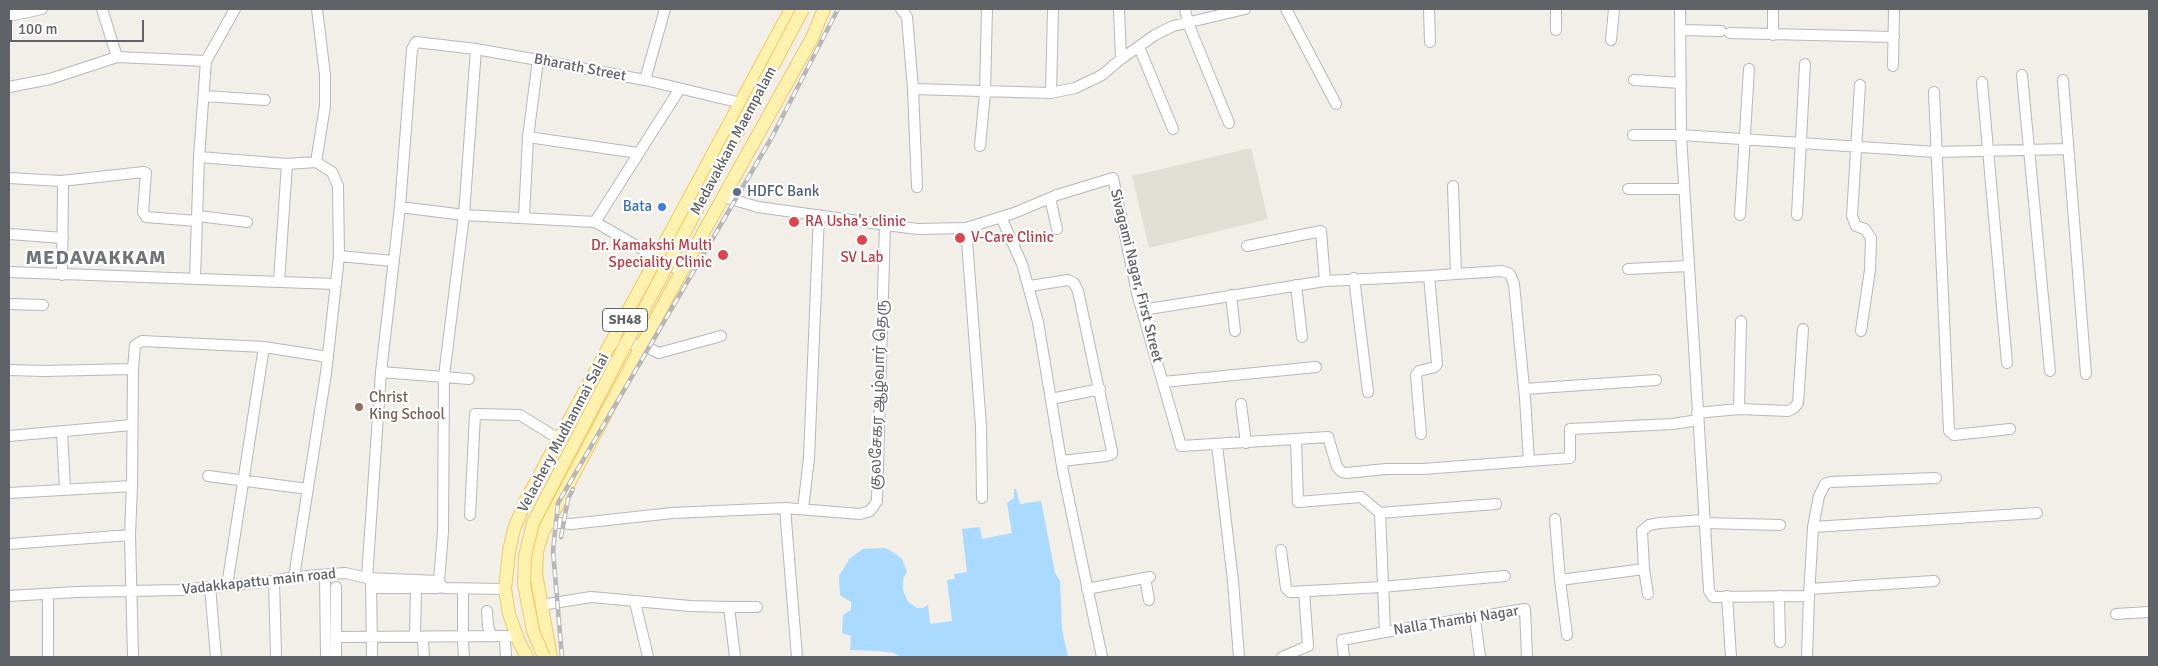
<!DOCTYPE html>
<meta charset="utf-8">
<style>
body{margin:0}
#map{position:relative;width:2158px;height:666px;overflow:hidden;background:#f1efe8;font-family:Signika,sans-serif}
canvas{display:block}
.frame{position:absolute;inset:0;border:10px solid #5f6368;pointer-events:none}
.scale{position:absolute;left:10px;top:20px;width:134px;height:22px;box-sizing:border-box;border:2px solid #5f6368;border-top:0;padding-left:6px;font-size:15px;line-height:18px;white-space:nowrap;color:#5f6368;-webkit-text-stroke:4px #fff;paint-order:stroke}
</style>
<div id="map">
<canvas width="2158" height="666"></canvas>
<div class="frame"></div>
<div class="scale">100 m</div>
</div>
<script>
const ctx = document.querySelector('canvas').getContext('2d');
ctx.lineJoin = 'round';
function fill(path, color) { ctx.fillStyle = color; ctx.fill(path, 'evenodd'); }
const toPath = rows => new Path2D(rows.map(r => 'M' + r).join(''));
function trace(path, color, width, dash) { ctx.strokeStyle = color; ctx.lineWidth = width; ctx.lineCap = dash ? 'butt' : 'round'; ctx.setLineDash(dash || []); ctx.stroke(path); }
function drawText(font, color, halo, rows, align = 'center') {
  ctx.font = font + ' Signika,"Noto Sans Tamil",sans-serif'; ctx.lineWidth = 4.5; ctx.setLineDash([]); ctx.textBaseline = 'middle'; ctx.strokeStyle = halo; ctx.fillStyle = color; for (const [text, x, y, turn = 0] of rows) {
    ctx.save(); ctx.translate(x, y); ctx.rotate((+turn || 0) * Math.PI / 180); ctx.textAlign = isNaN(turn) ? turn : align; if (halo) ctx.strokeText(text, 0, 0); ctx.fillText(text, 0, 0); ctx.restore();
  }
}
const education = toPath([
 [1251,148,1268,219,1149,248,1132,176]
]);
const water = toPath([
 [1014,489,1016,489,1020,504,1041,501,1055,573,1060,581,1062,629,1068,657,901,657,894,653,879,651,850,650,851,636,842,633,843,615,851,610,851,602,840,595,839,576,850,558,863,549,885,548,893,552,902,559,907,572,903,579,903,590,908,602,917,608,923,608,928,605,930,624,952,621,947,580,955,579,954,574,967,572,962,529,980,527,982,539,1012,533,1007,503,1014,498]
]);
const minor = toPath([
 [102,9,117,57,206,61],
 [901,9,907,17,913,89,1051,93,1075,88,1102,75,1121,59,1155,35,1173,26,1245,9],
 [1119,9,1121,59],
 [1185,9,1188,23,1229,123],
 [1286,9,1336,104],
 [1429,9,1430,42],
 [1556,9,1556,30],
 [1680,9,1681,135,1709,591,1713,597,1809,596,1807,657],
 [9,16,42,9],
 [1680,30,1721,31],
 [1730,33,1894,37],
 [1773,35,1773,9],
 [1611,40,1614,9],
 [1139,47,1173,129],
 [1893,66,1894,9],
 [2022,75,2050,371],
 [645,80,665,9],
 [1634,80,1681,83],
 [2063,80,2086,374],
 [1982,82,2007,363],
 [1860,85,1852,216,1856,226,1865,229,1871,238,1870,270,1861,331],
 [9,87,50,79,117,57],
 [913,89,917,187],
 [1934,92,1949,431,1954,435,2010,429],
 [1051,93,1053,9],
 [204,96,265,100],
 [1633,135,1681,135,1936,152,2068,149],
 [528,137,638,153],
 [980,146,985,93,987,9],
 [199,157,287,164,316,162,332,172,338,186,339,256,326,373,294,577],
 [316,162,325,106,325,75,317,9],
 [9,178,61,181,63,187,62,275],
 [61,181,144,172,146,173,143,212,146,217,197,221],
 [1628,189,1684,189],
 [724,197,758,207,894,226,918,229,966,228,1014,213,1057,195,1113,178,1137,293,1181,446,1328,437,1337,467,1342,472,1346,473,1386,469,1423,469,1529,461,1525,398,1514,284,1510,274,1502,271,1456,274,1453,186],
 [1050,198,1057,229],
 [400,207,464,215,595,222,682,272],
 [1740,215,1749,69],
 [1797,215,1805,64],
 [198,216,247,222],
 [1001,217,1022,264,1038,322,1063,472,1102,657],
 [524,218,528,137,538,60],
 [595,222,679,90],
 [966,228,981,426,982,498],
 [9,234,63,238],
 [1247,246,1321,231,1325,281],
 [339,256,393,261],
 [1628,269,1688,266],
 [9,272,335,284],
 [1429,276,1456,274],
 [1354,278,1368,392],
 [195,279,199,157,206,61,235,9],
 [279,282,287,164],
 [1296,285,1302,337],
 [1030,286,1068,280,1074,283,1078,291,1112,451,1112,454,1106,456,1061,461],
 [1231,295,1235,331],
 [9,304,43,305],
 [1142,310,1325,281,1429,276,1437,364,1435,367,1419,371,1416,375,1421,434],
 [612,343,642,345,659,353,721,336],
 [9,370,44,371,133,369],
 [381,372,400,207,412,49,416,42,476,49,538,60,645,80,741,103],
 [1163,382,1316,367],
 [1524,389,1656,380],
 [1051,399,1100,389],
 [1241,404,1246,443],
 [1739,409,1741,321],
 [1697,413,1739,409,1788,411,1794,408,1798,403,1803,329],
 [62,432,65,489],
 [9,436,132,425],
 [1296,439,1298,502,1361,497,1380,513,1385,632,1525,609,1527,657],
 [1217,445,1233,581,1239,657],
 [1529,461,1570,458,1570,429,1673,424,1698,420],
 [208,476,308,489],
 [9,493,132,486],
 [785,508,797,657],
 [803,509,809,458,819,215],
 [1380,513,1496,504],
 [470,515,475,414,520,415,559,439],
 [1555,519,1560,580,1644,569,1642,531,1649,525,1660,523,1704,520],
 [549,522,571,524,672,513,762,509,785,508,860,514,870,511,877,501,885,225],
 [1704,523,1780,525],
 [1813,527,1819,496,1825,484,1830,482,1936,478],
 [9,544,130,535],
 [1281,550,1286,588,1290,592,1382,587,1505,576],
 [1644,569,1648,594],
 [325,575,326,657],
 [367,578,381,372,469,379],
 [371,578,372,657],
 [1145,578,1149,600],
 [1560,580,1567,635],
 [274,581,276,655],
 [439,581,443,532,444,376,464,215,476,49],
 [439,581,443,588,505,589],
 [227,586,264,347],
 [210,587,216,657],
 [336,587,336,657],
 [371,588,438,588],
 [1087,589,1150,577],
 [1809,589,1934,581],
 [48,594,48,657],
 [9,596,76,592,180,590,274,581,294,577,345,573,367,578,439,581],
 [1727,596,1731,657],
 [1779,596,1780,642],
 [1809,596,1813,527,2037,513],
 [635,602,648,657],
 [541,605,591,597,690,606,729,607,735,657],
 [729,607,757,607],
 [487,611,488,627,492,636],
 [2116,614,2149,612],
 [1475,619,1480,657],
 [415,636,416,588],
 [463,636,463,595],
 [336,637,517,636],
 [423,641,424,657],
 [463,642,464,657],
 [505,642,506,657],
 [133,657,130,535,132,486,133,369,135,345,142,341,264,347,328,357],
 [1282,657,1308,646,1304,591],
 [1344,657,1342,640,1385,632]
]);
const major = toPath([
 [527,657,519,642,509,614,505,589,509,551,514,529,526,500,791,9],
 [551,657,536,574,537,551,543,532,668,296,812,38,824,9]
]);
const rail = toPath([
 [561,537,568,499,573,489],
 [562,657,553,551,558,503,772,137,838,9]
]);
const majorBridge = toPath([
 [544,657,533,631,524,584,525,556,533,523,632,332,803,9]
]);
const markers = [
 [737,192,5,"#5c6f8a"],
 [662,207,5,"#3f7fe0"],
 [794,222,6,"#e0444e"],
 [960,238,6,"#e0444e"],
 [862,240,6,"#e0444e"],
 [723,255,6,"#e0444e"],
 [359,407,5,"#8d6e63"]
];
const shields = [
 [625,320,45]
];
const shieldNames = [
 ["SH48",625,320]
];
const streetNames = [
 ["Bharath Street",580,68,11],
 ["Medavakkam Maempalam",734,141,-62],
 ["Sivagami Nagar, First Street",1136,276,76],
 ["குலசேகர ஆழ்வார் தெரு",879,395,-88],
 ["Velachery Mudhanmai Salai",564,433,-62],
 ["Vadakkapattu main road",259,582,-6],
 ["Nalla Thambi Nagar",1456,621,-9]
];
const serviceNames = [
 ["HDFC Bank",747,192]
];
const shopNames = [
 ["Bata",652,207]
];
const healthNames = [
 ["RA Usha's clinic",805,222],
 ["V-Care Clinic",971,238],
 ["Dr. Kamakshi Multi",712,246,"right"],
 ["Speciality Clinic",712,263,"right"],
 ["SV Lab",862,258,"center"]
];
const educationNames = [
 ["Christ",369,398],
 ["King School",369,415]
];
const districtNames = [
 ["MEDAVAKKAM",96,259]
];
fill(education, '#e1ded6');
fill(water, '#aadaff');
trace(minor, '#b5b8bc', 12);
trace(major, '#f2c960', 14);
trace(minor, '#fff', 10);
trace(major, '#fff2af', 12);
trace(rail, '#b6b7b8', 4.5);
trace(rail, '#fff', 2.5, [8]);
trace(majorBridge, '#f2c960', 14, []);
trace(majorBridge, '#fff2af', 12);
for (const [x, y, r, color] of markers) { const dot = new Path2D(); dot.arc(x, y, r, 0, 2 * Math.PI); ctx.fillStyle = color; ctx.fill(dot); trace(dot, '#fff', 2); }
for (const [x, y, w] of shields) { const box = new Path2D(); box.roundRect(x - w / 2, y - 11.5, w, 23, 4); ctx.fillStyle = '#fff'; ctx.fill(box); trace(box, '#5f6368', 1); }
drawText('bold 14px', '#5f6368', null, shieldNames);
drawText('15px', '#5f6368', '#fff', streetNames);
drawText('15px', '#4e5e75', '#fff', serviceNames, 'left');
drawText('15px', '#366cbe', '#fff', shopNames, 'right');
drawText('15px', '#be3a42', '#fff', healthNames, 'left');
drawText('15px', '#785e54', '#fff', educationNames, 'left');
ctx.letterSpacing = '1px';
drawText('bold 20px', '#70757a', '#fff', districtNames);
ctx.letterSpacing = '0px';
</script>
